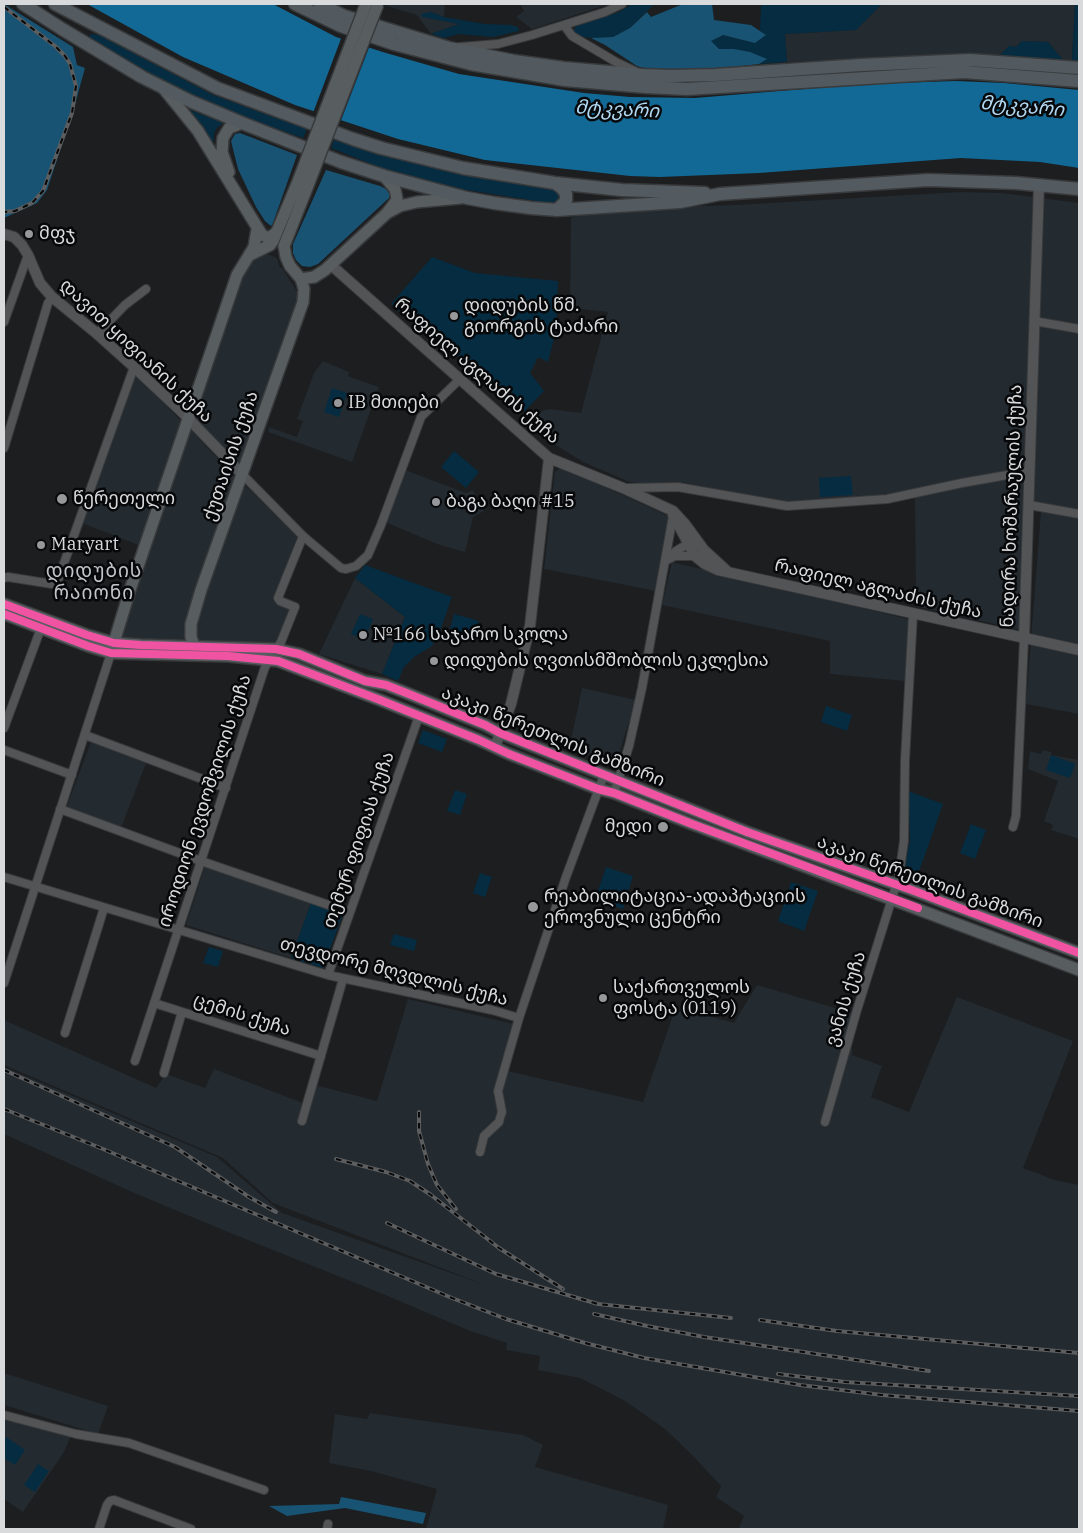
<!DOCTYPE html>
<meta charset="utf-8">
<style>
body{margin:0}
#map{position:relative;width:1083px;height:1533px;overflow:hidden;background:#1c1e20;font-family:"IBM Plex Serif",serif}
canvas{display:block}
.frame{position:absolute;inset:0;border:5px solid #d8dadc;pointer-events:none}
</style>
<div id="map">
<canvas width="1083" height="1533"></canvas>
<div class="frame"></div>
</div>
<script>
const ctx = document.querySelector('canvas').getContext('2d');
ctx.lineJoin = 'round';
function fill(path, color) { ctx.fillStyle = color; ctx.fill(path, 'evenodd'); }
const toPath = rows => new Path2D(rows.map(r => 'M' + r).join(''));
function trace(path, color, width, dash) { ctx.strokeStyle = color; ctx.lineWidth = width; ctx.lineCap = dash ? 'butt' : 'round'; ctx.setLineDash(dash || []); ctx.stroke(path); }
function drawText(font, color, halo, rows, align = 'center') {
  ctx.font = font + ' "IBM Plex Serif","Noto Sans Georgian",serif'; ctx.lineWidth = 5; ctx.setLineDash([]); ctx.textBaseline = 'middle'; ctx.strokeStyle = halo; ctx.fillStyle = color; for (const [text, x, y, turn = 0] of rows) {
    ctx.save(); ctx.translate(x, y); ctx.rotate((+turn || 0) * Math.PI / 180); ctx.textAlign = isNaN(turn) ? turn : align; if (halo) ctx.strokeText(text, 0, 0); ctx.fillText(text, 0, 0); ctx.restore();
  }
}
const built = toPath([
 [388,4,445,4,444,17,431,12,460,24,431,34,417,15,387,6],
 [520,4,609,4,532,29,516,17,524,11],
 [882,4,1075,4,1072,60,1064,61,1048,42,1022,41,1016,47,1009,46,999,56,787,62,785,34,855,30],
 [960,192,1002,193,1079,203,1079,510,1025,499,1021,630,916,606,915,492,785,504,682,482,680,485,656,487,627,481,583,462,527,427,542,411,550,409,581,413,608,312,570,308,571,218,597,209,736,205],
 [261,254,270,255,277,258,280,268,282,268,298,293,297,298,299,299,240,465,195,419,195,414,245,269],
 [323,361,349,372,348,376,379,387,352,462,268,432,269,427,297,437,303,421,297,419,314,373],
 [137,375,182,422,141,546,82,523,134,376],
 [192,431,238,481,184,639,180,641,122,640,119,637,189,432],
 [562,467,670,517,656,591,544,569,555,472],
 [405,470,466,493,473,490,484,511,473,517,465,552,440,545,385,522],
 [247,487,297,537,274,598,275,601,291,608,278,643,265,644,198,640,194,626,243,488],
 [1041,511,1079,518,1079,714,1026,704],
 [672,562,908,619,905,681,830,674,830,641,662,605],
 [355,578,405,617,382,674,319,654],
 [582,688,636,700,615,766,569,749],
 [91,742,146,763,121,828,66,808],
 [1043,750,1051,752,1051,755,1079,760,1079,839,1051,830,1053,825,1044,821,1058,781,1028,769,1030,751,1041,754],
 [205,866,311,903,291,958,186,925],
 [757,985,852,1013,852,1055,882,1066,871,1097,909,1112,957,997,1073,1041,1023,1168,1055,1180,1079,1185,1079,1529,740,1529,739,1528,744,1516,716,1497,721,1486,693,1456,665,1429,625,1401,598,1387,580,1378,538,1370,540,1356,506,1350,507,1343,470,1331,383,1294,228,1232,132,1192,4,1134,4,1067,217,1157,282,1213,485,1285,273,1203,223,1158,4,1065,4,1020,156,1088,166,1074,205,1088,214,1069,303,1103,307,1090,319,1086,377,1101,408,999,514,1024,499,1069,643,1102,674,1012,694,1012,734,1023],
 [4,1373,108,1406,98,1434,4,1405],
 [370,1413,523,1435,543,1445,535,1467,668,1505,663,1529,426,1529,437,1489,371,1471,329,1463,335,1414,367,1419],
 [4,1419,71,1436,64,1452,23,1512,4,1499]
]);
const green = toPath([
 [632,4,654,4,630,28,613,37,591,38,576,36,573,32,576,26,619,12],
 [761,4,882,4,856,30,785,34,787,62,759,64,766,60,734,49,719,49,710,41,723,35,755,43,766,35,760,31],
 [1075,4,1079,4,1079,61,1072,60],
 [431,12,444,17,485,24,511,25,518,27,519,31,493,37,459,34,444,38,431,34,459,24,422,17,421,14],
 [91,34,99,35,213,95,307,129,303,138,208,105,173,88,99,45,90,39,89,36],
 [1022,41,1048,42,1064,61,999,56,1009,46,1016,47],
 [185,108,223,123,216,129,214,134,213,146],
 [334,139,360,148,427,166,487,178,556,188,563,196,556,203,549,203,461,189,389,171,331,148],
 [432,257,475,273,558,281,556,331,548,362,538,357,530,373,544,391,525,411,391,304],
 [332,388,347,393,339,417,324,412],
 [454,451,479,472,466,488,441,467],
 [851,476,853,495,820,497,819,478],
 [365,565,452,597,441,628,432,646,414,657,404,667,398,681,382,674,405,617,355,578],
 [360,614,373,619,364,640,351,634],
 [454,614,479,621,475,636,450,629],
 [826,706,852,715,847,731,821,722],
 [423,730,447,739,442,752,418,743],
 [1051,755,1075,764,1070,778,1046,770],
 [455,790,467,794,460,815,447,811],
 [908,791,943,804,917,877,903,871,910,841],
 [971,824,986,830,975,859,960,853],
 [606,867,633,876,623,909,595,900],
 [480,873,492,877,485,897,473,893],
 [791,882,818,891,804,931,778,921],
 [311,903,343,914,323,968,291,958],
 [394,934,417,940,414,951,390,945],
 [209,947,223,951,218,967,203,963],
 [6,1437,25,1450,15,1465,4,1458,4,1440],
 [38,1464,49,1471,35,1492,24,1485]
]);
const forest = toPath([
 [4,4,73,47,77,65,85,68,74,108,47,190,37,203,4,218],
 [683,4,712,4,714,20,751,25,766,35,755,43,723,35,711,41,719,49,734,49,750,52,767,59,759,64,726,68,652,70,637,66,605,45,591,38,613,37,630,28,647,12,651,17],
 [240,133,297,155,273,223,271,226,265,221,256,207,238,169,231,141,235,134],
 [326,170,380,186,386,189,390,194,389,198,318,264,310,267,302,266,296,260,293,253,293,244],
 [341,1497,426,1513,423,1524,345,1508,287,1516,269,1506,339,1504]
]);
const water = toPath([
 [87,4,273,4,336,37,386,53,459,74,584,93,630,97,695,98,864,84,956,81,1004,83,1079,90,1079,168,1040,162,961,158,759,173,660,177,630,176,485,160,398,139,295,105,183,57]
]);
const pier = toPath([
 [342,36,370,45,340,123,313,113]
]);
const minor = toPath([
 [564,25,572,36,616,62,635,71],
 [460,47,498,44,532,35,605,12,622,4],
 [1034,321,1079,329],
 [4,322,28,255],
 [97,334,125,305,146,289],
 [4,448,48,303,52,297],
 [243,475,303,536,341,568,346,569,356,566,368,555,381,525,421,417,460,379],
 [626,488,678,487,787,506,887,499,962,483,1030,471],
 [1029,505,1079,514],
 [668,558,676,551,691,542],
 [665,561,675,556,695,556,699,554],
 [4,578,8,577,52,584,58,580,134,367],
 [4,728,41,628],
 [85,735,226,788],
 [4,750,72,775],
 [614,793,629,746,642,688,673,516],
 [60,809,201,861,349,912],
 [1013,827,1016,816,1024,639],
 [4,877,328,975,492,1010,519,1018],
 [328,975,419,716],
 [4,983,111,653],
 [154,1003,321,1056],
 [65,1033,104,908],
 [135,1061,265,667,281,642,295,607,280,601,278,598,303,536],
 [164,1073,182,1012],
 [501,1115,502,1112,498,1091,519,1018,566,877,604,775],
 [302,1121,343,979],
 [825,1122,857,1010,899,876,904,841,905,760,913,614],
 [480,1152,484,1136,499,1122,500,1118],
 [4,1415,76,1434,129,1443,264,1490],
 [99,1529,107,1505,110,1501,114,1500,191,1529],
 [327,1529,328,1524]
]);
const tertiary = toPath([
 [4,234,14,237,22,245,28,255,40,283,52,297,95,332,134,367,183,413,243,475],
 [331,265,549,458,623,488,673,511,685,524,704,550,728,572],
 [673,515,695,556,705,564,718,570,1079,650],
 [1024,639,1039,184],
 [495,747,511,704,530,626,549,458]
]);
const secondary = toPath([
 [164,89,198,131,262,235,269,238,277,232],
 [229,172,222,152,223,138,229,128,242,123],
 [389,212,400,206,417,202,461,198],
 [250,255,270,245,273,241,297,184],
 [301,279,314,277,325,270,387,213,394,204,397,199,395,189,384,176],
 [4,604,87,635,114,643,141,645,276,649,299,654,365,681,386,685,404,692,485,725,500,733,747,832,909,889,1079,953],
 [4,614,88,646,111,653,228,656,278,661,380,700,479,740,509,754,598,789,614,793,692,824,1079,970],
 [194,646,191,637,191,624,201,590,303,302,304,289,301,279,290,266,286,257,284,246,307,188],
 [112,649,130,590,237,275,254,247,257,229]
]);
const primary = toPath([
 [23,4,62,29,142,77,192,102,242,123,341,162,384,176,467,198,494,203,531,208,557,210,680,202,720,194,928,180,1016,183,1079,189],
 [55,4,217,88,353,139,381,148,463,168,555,183,622,190,705,193],
 [555,183,562,188,566,194,566,201,557,210]
]);
const trunk = toPath([
 [295,4,341,26,394,44,471,64,565,80,646,87,687,89,964,72,1079,81],
 [320,4,344,16,449,48,514,61,564,68,643,75,670,76,715,75,861,65,970,60,1079,68]
]);
const rail = toPath([
 [4,7,55,46,65,56,70,64,76,86,72,113,43,191,32,203,15,211,4,212],
 [4,1070,175,1147,249,1197,276,1212],
 [4,1109,103,1149,452,1298,506,1319,585,1343,644,1358,800,1385,882,1395,1079,1411],
 [419,1112,419,1131,428,1164,437,1185,456,1209],
 [336,1159,386,1172,410,1181,431,1195,499,1248,563,1289],
 [387,1223,496,1274,598,1304,731,1318],
 [594,1314,647,1326,704,1337,929,1371],
 [760,1320,837,1331,1079,1353],
 [778,1374,845,1382,1079,1396]
]);
const secondaryBridge = toPath([
 [297,184,366,4],
 [307,188,378,4]
]);
const cycleway = toPath([
 [4,604,87,635,114,643,141,645,276,649,299,654,365,681,386,685,404,692,485,725,500,733,747,832,909,889,1079,953],
 [4,614,88,646,111,653,228,656,278,661,380,700,479,740,509,754,598,789,614,793,692,824,918,908]
]);
const markers = [
 [29,234,5,"#96989a"],
 [454,316,5,"#96989a"],
 [338,403,5,"#96989a"],
 [62,499,6,"#96989a"],
 [436,502,5,"#96989a"],
 [41,545,5,"#96989a"],
 [363,635,5,"#96989a"],
 [434,661,5,"#96989a"],
 [663,827,6,"#96989a"],
 [533,907,6,"#96989a"],
 [603,998,5,"#96989a"]
];
const poiNames = [
 ["მფჯ",39,234],
 ["დიდუბის წმ.",464,306],
 ["გიორგის ტაძარი",464,327],
 ["IB მთიები",348,403],
 ["წერეთელი",73,499],
 ["ბაგა ბაღი #15",446,502],
 ["Maryart",51,545],
 ["№166 საჯარო სკოლა",373,635],
 ["დიდუბის ღვთისმშობლის ეკლესია",444,661],
 ["მედი",652,827,"right"],
 ["რეაბილიტაცია-ადაპტაციის",544,897],
 ["ეროვნული ცენტრი",544,918],
 ["საქართველოს",613,988],
 ["ფოსტა (0119)",613,1009]
];
const streetNames = [
 ["დავით ყიფიანის ქუჩა",136,351,43],
 ["რაფიელ აგლაძის ქუჩა",477,371,41],
 ["ქუთაისის ქუჩა",231,456,-71],
 ["ნადირა ხოშარაულის ქუჩა",1012,506,-88],
 ["რაფიელ აგლაძის ქუჩა",878,589,13],
 ["აკაკი წერეთლის გამზირი",553,737,22],
 ["იროდიონ ევდოშვილის ქუჩა",205,801,-72],
 ["თემურ ფიფიას ქუჩა",359,840,-71],
 ["აკაკი წერეთლის გამზირი",930,882,20],
 ["თევდორე მღვდლის ქუჩა",394,972,14],
 ["ვანის ქუჩა",846,999,-73],
 ["ცემის ქუჩა",242,1015,18]
];
const waterNames = [
 ["მტკვარი",1022,107,5],
 ["მტკვარი",617,110,3]
];
const neighbourhoodNames = [
 ["დიდუბის",94,572],
 ["რაიონი",94,594]
];
fill(built, '#232a30');
fill(green, '#062c41');
fill(forest, '#195373');
fill(water, '#126995');
fill(pier, '#1c1e20');
trace(minor, '#383a3b', 10);
trace(tertiary, '#383a3b', 12);
trace(secondary, '#383a3b', 14);
trace(primary, '#383a3b', 15);
trace(trunk, '#383a3b', 15);
trace(minor, '#525456', 8);
trace(tertiary, '#525456', 10);
trace(secondary, '#585d60', 11);
trace(primary, '#535a60', 12);
trace(trunk, '#525a60', 12);
trace(rail, '#5c5d5e', 4);
trace(rail, '#070809', 2, [5.5]);
trace(secondaryBridge, '#383a3b', 14, []);
trace(secondaryBridge, '#585d60', 11);
trace(cycleway, '#f153a3', 8);
for (const [x, y, r, color] of markers) { const dot = new Path2D(); dot.arc(x, y, r, 0, 2 * Math.PI); ctx.fillStyle = color; ctx.fill(dot); trace(dot, '#070809', 2); }
drawText('18px', '#d8dadc', '#070809', poiNames, 'left');
drawText('18px', '#d8dadc', '#070809', streetNames);
drawText('italic 19px', '#b1d8f3', '#070809', waterNames);
ctx.letterSpacing = '1px';
drawText('19px', '#c0c5c8', '#070809', neighbourhoodNames);
ctx.letterSpacing = '0px';
</script>
